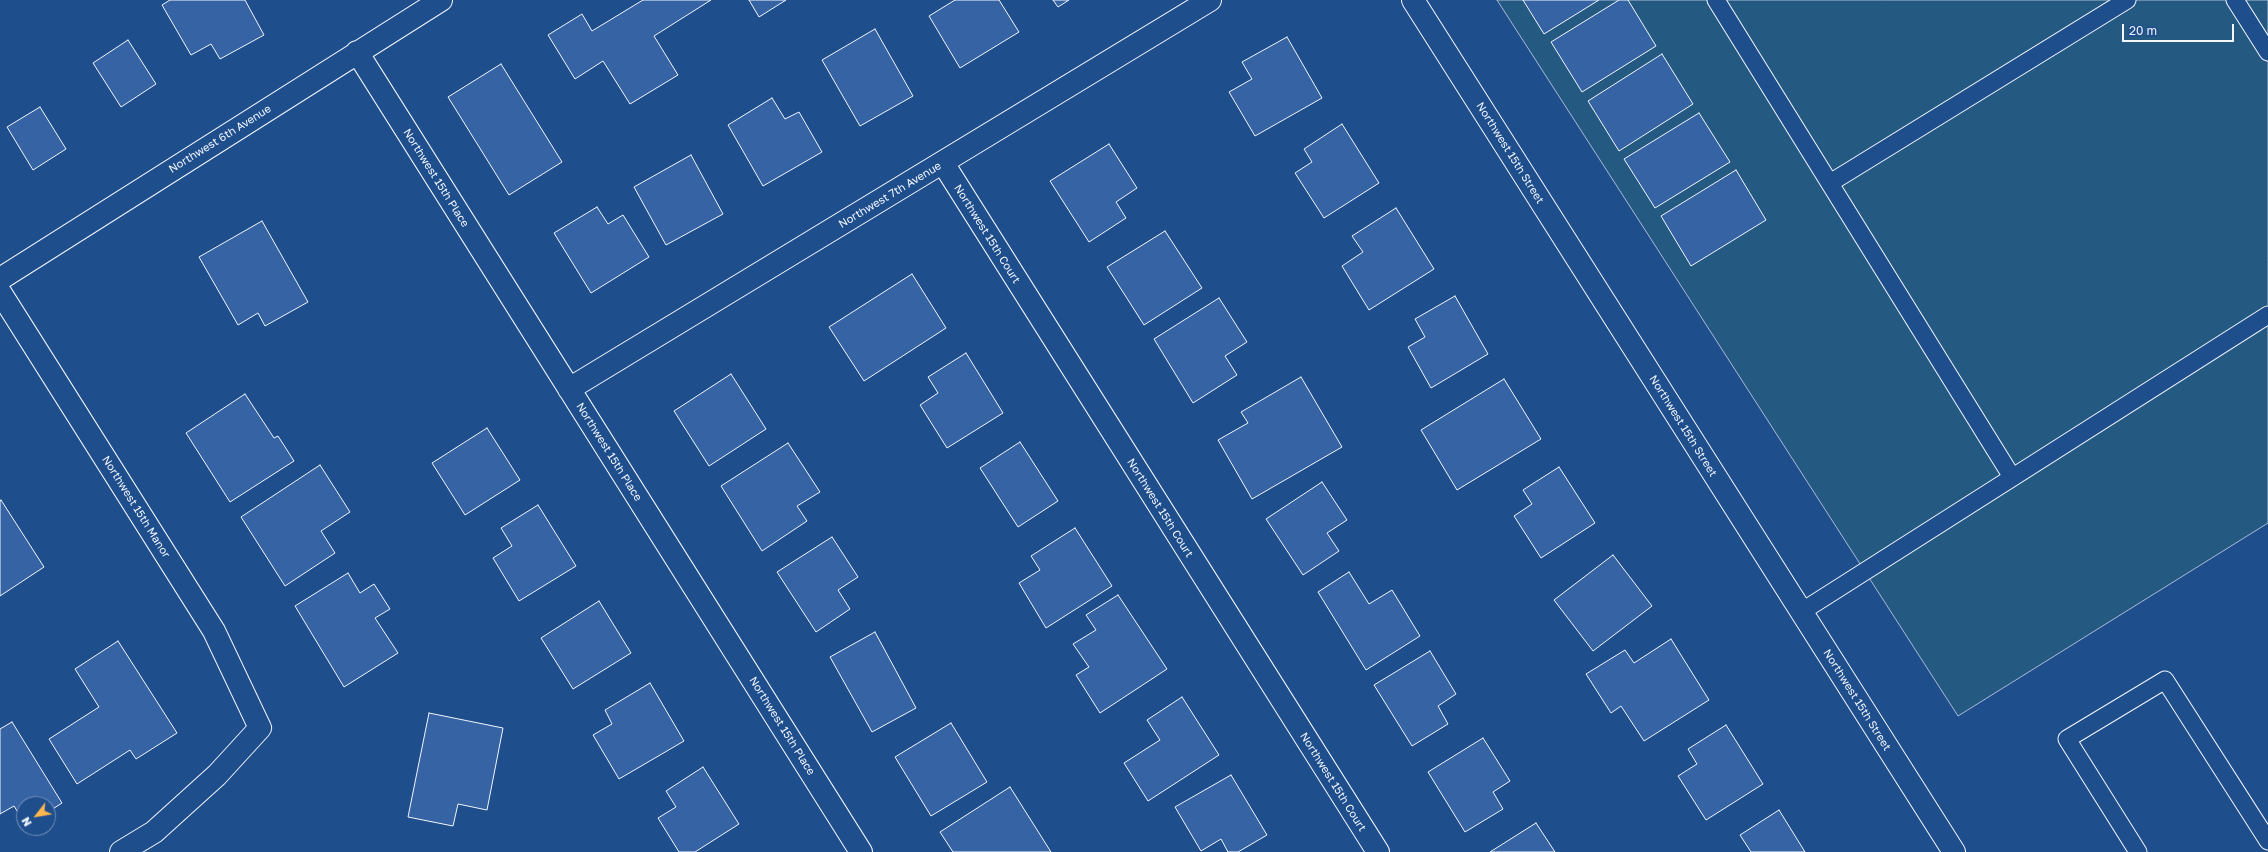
<!DOCTYPE html>
<style>
body{margin:0}
#map{position:relative;width:2268px;height:852px;overflow:hidden;background:#1f4e8c;font-family:"Golos Text",sans-serif}
canvas{display:block}
.north{position:absolute;left:16px;top:796px;width:40px;height:40px;box-sizing:border-box;background:#1f4e8c;border:1px solid #7391ba;border-radius:50%;rotate:239deg;font-size:11px;font-weight:700;line-height:16px;text-align:center;color:#f2f6ff}
.north::after{content:'';display:block;margin:auto;width:14px;height:18px;background:#ffb74d;clip-path:polygon(50% 0,100% 100%,50% 72%,0 100%)}
.scale{position:absolute;left:2122px;top:24px;width:112px;height:18px;box-sizing:border-box;border:2px solid #f2f6ff;border-top:0;padding-left:5px;font-size:12px;line-height:14px;white-space:nowrap;color:#f2f6ff;-webkit-text-stroke:3px #1f4e8c;paint-order:stroke}
</style>
<div id="map">
<canvas width="2268" height="852"></canvas>
<div class="north">N</div>
<div class="scale">20 m</div>
</div>
<script>
const ctx = document.querySelector('canvas').getContext('2d');
ctx.lineJoin = 'round';
function fill(path, color) { ctx.fillStyle = color; ctx.fill(path, 'evenodd'); }
const toPath = rows => new Path2D(rows.map(r => 'M' + r).join(''));
function trace(path, color, width, dash) { ctx.strokeStyle = color; ctx.lineWidth = width; ctx.lineCap = dash ? 'butt' : 'round'; ctx.setLineDash(dash || []); ctx.stroke(path); }
function drawText(font, color, halo, rows, align = 'center') {
  ctx.font = font + ' "Golos Text",sans-serif'; ctx.lineWidth = 3; ctx.setLineDash([]); ctx.textBaseline = 'middle'; ctx.strokeStyle = halo; ctx.fillStyle = color; for (const [text, x, y, turn = 0] of rows) {
    ctx.save(); ctx.translate(x, y); ctx.rotate((+turn || 0) * Math.PI / 180); ctx.textAlign = isNaN(turn) ? turn : align; if (halo) ctx.strokeText(text, 0, 0); ctx.fillText(text, 0, 0); ctx.restore();
  }
}
const green = toPath([
 [1497,0,2268,0,2268,523,1958,716,1497,0]
]);
const building = toPath([
 [170,0,245,0,264,35,220,59,211,44,191,55,162,5,170,0],
 [643,0,711,0,654,36,678,75,630,104,603,61,575,79,548,35,582,14,592,31,643,0],
 [749,0,786,0,759,17,749,0],
 [955,0,999,0,1019,32,960,68,929,16,955,0],
 [1053,0,1069,0,1058,7,1053,0],
 [1523,0,1599,0,1544,34,1523,0],
 [1619,0,1628,0,1656,46,1582,92,1551,42,1619,0],
 [875,29,913,96,860,126,822,60,875,29],
 [1287,37,1322,98,1255,136,1229,92,1252,79,1242,62,1287,37],
 [128,40,156,84,121,107,93,63,128,40],
 [1662,54,1693,104,1619,151,1588,101,1662,54],
 [501,64,562,162,509,195,448,97,501,64],
 [772,98,785,119,799,112,822,152,763,186,728,125,772,98],
 [40,107,66,149,33,170,7,127,40,107],
 [1699,113,1730,162,1655,208,1624,159,1699,113],
 [1342,124,1379,183,1324,218,1295,173,1312,162,1304,149,1342,124],
 [1109,144,1137,188,1116,202,1126,218,1089,242,1050,181,1109,144],
 [691,155,723,214,666,245,634,187,691,155],
 [1736,170,1766,220,1691,266,1661,216,1736,170],
 [597,207,608,224,623,215,649,257,591,293,554,233,597,207],
 [1396,208,1434,269,1369,310,1342,266,1363,252,1352,236,1396,208],
 [262,221,308,302,265,326,258,313,238,325,199,257,262,221],
 [1165,231,1202,288,1144,325,1107,267,1165,231],
 [912,274,946,328,864,381,829,327,912,274],
 [1455,296,1488,354,1431,388,1408,347,1425,337,1415,319,1455,296],
 [1219,298,1247,342,1225,356,1237,375,1193,403,1154,339,1219,298],
 [966,353,1003,413,947,448,920,405,938,393,928,377,966,353],
 [731,374,766,429,709,466,674,411,731,374],
 [1301,377,1342,447,1252,499,1218,440,1248,423,1241,412,1301,377],
 [1504,379,1541,439,1457,490,1421,430,1504,379],
 [245,394,274,438,278,436,294,461,230,502,186,433,245,394],
 [487,428,520,480,465,515,432,463,487,428],
 [1020,442,1058,501,1018,527,980,468,1020,442],
 [788,443,820,492,797,506,807,521,762,551,721,486,788,443],
 [320,465,350,512,321,531,335,553,285,586,241,517,320,465],
 [1559,467,1595,523,1541,558,1514,516,1532,504,1523,490,1559,467],
 [1322,482,1347,520,1327,533,1339,551,1303,575,1266,519,1322,482],
 [1,500,44,567,0,596,0,501,1,500],
 [538,505,576,566,519,601,493,558,512,546,501,528,538,505],
 [1075,528,1112,586,1046,628,1019,583,1040,570,1031,556,1075,528],
 [832,537,858,577,838,590,850,609,816,632,777,572,832,537],
 [1613,555,1652,606,1593,651,1554,600,1613,555],
 [1349,572,1369,604,1392,590,1420,636,1366,670,1318,592,1349,572],
 [348,573,360,593,374,584,390,609,375,618,398,653,344,687,295,606,348,573],
 [1118,595,1167,669,1100,713,1076,675,1089,667,1073,644,1096,630,1086,615,1118,595],
 [599,601,631,653,573,689,541,638,599,601],
 [875,632,916,708,872,732,830,657,875,632],
 [1671,639,1709,700,1644,741,1621,706,1611,713,1586,674,1625,650,1634,663,1671,639],
 [118,641,177,733,136,759,130,750,77,784,49,739,99,707,75,669,118,641],
 [1430,651,1456,694,1438,706,1448,724,1412,746,1374,685,1430,651],
 [650,683,684,741,619,779,593,735,612,724,605,710,650,683],
 [1182,697,1219,755,1148,801,1124,763,1160,740,1147,720,1182,697],
 [429,713,503,728,487,810,458,804,453,826,408,817,429,713],
 [12,722,62,803,48,812,48,804,24,804,24,822,14,806,0,814,0,729,12,722],
 [951,723,987,782,931,816,895,757,951,723],
 [1726,725,1763,784,1706,820,1678,776,1697,764,1688,749,1726,725],
 [1483,738,1510,781,1493,792,1503,809,1465,832,1428,772,1483,738],
 [703,767,739,824,695,852,679,852,658,818,676,807,666,791,703,767],
 [1231,775,1267,835,1238,852,1228,852,1221,839,1201,851,1175,807,1231,775],
 [1010,787,1051,852,953,852,940,832,1010,787],
 [1779,810,1805,852,1751,852,1740,835,1779,810],
 [1536,823,1555,852,1490,852,1536,823]
]);
const lane = toPath([
 [1716,0,2012,477],
 [2235,0,2268,52],
 [1830,183,2127,0],
 [1801,612,2268,315],
 [2138,852,2067,739,2165,680,2268,841]
]);
const street = toPath([
 [357,52,861,852],
 [943,163,1378,852],
 [0,279,441,0],
 [0,292,214,631,260,728,217,775,154,832,121,852],
 [569,389,1210,0]
]);
const secondary = toPath([
 [1413,0,1954,852]
]);
const streetNames = [
 ["Northwest 6th Avenue",220,139,-32],
 ["Northwest 15th Street",1510,153,58],
 ["Northwest 15th Place",436,178,58],
 ["Northwest 7th Avenue",890,195,-31],
 ["Northwest 15th Court",987,234,58],
 ["Northwest 15th Street",1683,426,58],
 ["Northwest 15th Place",609,452,58],
 ["Northwest 15th Manor",136,507,58],
 ["Northwest 15th Court",1160,508,58],
 ["Northwest 15th Street",1857,700,58],
 ["Northwest 15th Place",782,726,58],
 ["Northwest 15th Court",1333,782,58]
];
fill(green, '#245a82');
trace(green, '#a8bbd7', 1);
fill(building, '#3563a3');
trace(building, '#f2f6ff', 1);
trace(lane, '#f2f6ff', 19);
trace(street, '#f2f6ff', 24);
trace(secondary, '#f2f6ff', 24);
trace(lane, '#1f4e8c', 17);
trace(street, '#1f4e8c', 22);
trace(secondary, '#1f4e8c', 22);
drawText('11px', '#f2f6ff', '#1f4e8c', streetNames);
</script>
